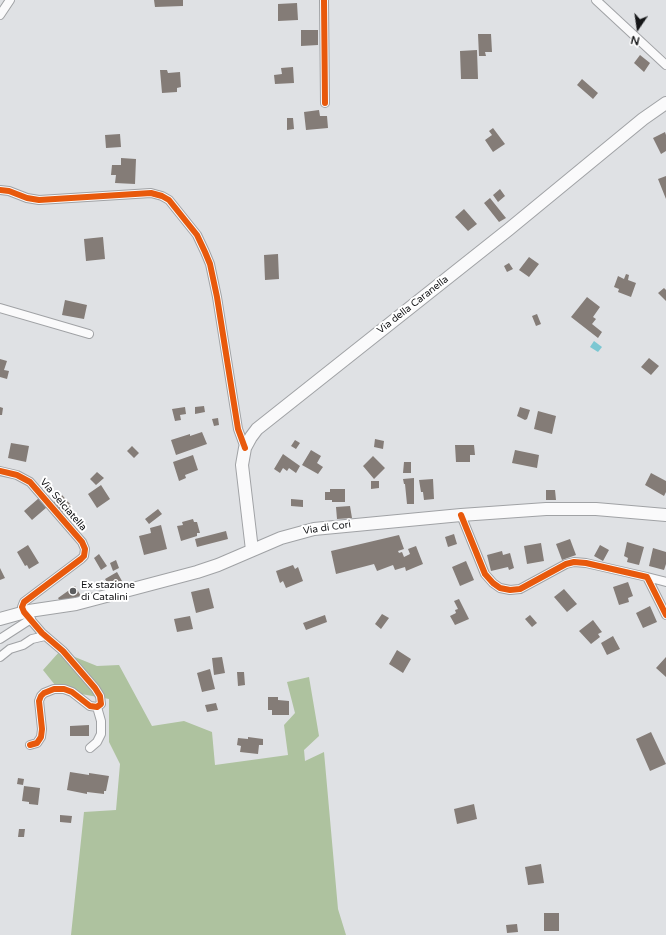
<!DOCTYPE html>
<style>
body{margin:0}
#map{position:relative;width:666px;height:935px;overflow:hidden;background:#dfe1e4;font-family:"Varela Round",sans-serif}
canvas{display:block}
.north{position:absolute;left:618px;top:8px;width:40px;height:40px;-webkit-text-stroke:3px #fff;paint-order:stroke;rotate:193deg;font-size:11px;font-weight:700;line-height:16px;text-align:center;color:#151618}
.north::after{content:'';display:block;margin:auto;width:14px;height:18px;background:#151618;clip-path:polygon(50% 0,100% 100%,50% 72%,0 100%)}
</style>
<div id="map">
<canvas width="666" height="935"></canvas>
<div class="north">N</div>
</div>
<script>
const ctx = document.querySelector('canvas').getContext('2d');
ctx.lineJoin = 'round';
function fill(path, color) { ctx.fillStyle = color; ctx.fill(path, 'evenodd'); }
const toPath = rows => new Path2D(rows.map(r => 'M' + r).join(''));
function trace(path, color, width, dash) { ctx.strokeStyle = color; ctx.lineWidth = width; ctx.lineCap = dash ? 'butt' : 'round'; ctx.setLineDash(dash || []); ctx.stroke(path); }
function drawText(font, color, halo, rows, align = 'center') {
  ctx.font = font + ' "Varela Round",sans-serif'; ctx.lineWidth = 4; ctx.setLineDash([]); ctx.textBaseline = 'middle'; ctx.strokeStyle = halo; ctx.fillStyle = color; for (const [text, x, y, turn = 0] of rows) {
    ctx.save(); ctx.translate(x, y); ctx.rotate((+turn || 0) * Math.PI / 180); ctx.textAlign = isNaN(turn) ? turn : align; if (halo) ctx.strokeText(text, 0, 0); ctx.fillText(text, 0, 0); ctx.restore();
  }
}
const forest = toPath([
 [60,651,97,666,119,665,152,726,184,721,212,732,215,765,288,755,284,725,295,713,287,682,309,677,319,736,304,750,305,761,324,752,338,909,346,935,71,935,84,812,116,810,120,764,109,742,109,699,59,690,43,670]
]);
const water = toPath([
 [594,341,602,347,598,352,590,347]
]);
const building = toPath([
 [154,0,183,0,183,6,155,7],
 [297,3,298,20,278,21,278,4],
 [301,30,318,30,318,45,301,46],
 [478,34,491,34,492,52,485,52,486,56,479,56],
 [477,50,478,79,461,79,460,51],
 [640,55,650,63,644,72,634,63],
 [293,67,294,83,275,84,274,75,282,74,281,68],
 [160,70,167,70,168,73,180,72,181,87,177,88,177,92,162,93],
 [582,79,598,93,593,99,577,85],
 [319,110,320,116,327,116,328,128,306,130,304,112],
 [287,118,293,118,294,129,287,130],
 [493,128,505,144,493,152,485,140,492,135,489,131],
 [665,132,666,135,666,151,661,154,653,138],
 [120,134,121,147,106,148,105,135],
 [121,158,136,159,135,184,115,183,116,175,111,175,112,165,121,165],
 [666,176,666,199,658,179],
 [500,189,505,196,498,202,493,195],
 [490,198,506,218,499,222,484,203],
 [464,209,477,224,468,231,455,217],
 [103,237,105,259,86,261,84,239],
 [278,254,279,279,265,280,264,255],
 [529,257,539,264,529,277,519,270],
 [509,263,513,269,507,272,504,266],
 [626,274,629,275,628,280,636,283,631,297,618,292,619,289,614,287,618,276,624,279],
 [664,288,666,290,666,301,658,293],
 [587,297,600,307,593,317,596,319,592,324,602,332,598,338,571,317],
 [65,300,87,305,84,319,62,315],
 [537,314,541,324,536,326,532,316],
 [649,358,659,366,651,375,641,367],
 [0,359,7,361,4,370,9,371,7,379,0,377],
 [204,406,205,412,195,414,195,407],
 [0,407,3,408,2,415,0,415],
 [185,407,186,414,180,415,181,420,175,421,172,409],
 [520,407,530,410,527,419,525,420,517,416],
 [538,411,556,416,552,434,534,429],
 [218,418,219,425,214,426,212,419],
 [202,432,207,444,176,455,171,440,190,434,190,436],
 [375,439,384,441,383,449,374,447],
 [295,440,300,443,296,449,291,446],
 [11,443,29,446,26,462,8,458],
 [455,445,474,445,475,455,470,455,470,462,456,462],
 [132,446,139,453,134,458,127,451],
 [311,450,321,456,317,463,323,467,318,474,302,465],
 [515,450,539,455,537,468,512,463],
 [283,454,300,466,296,473,289,468,287,471,283,468,280,473,274,469],
 [193,455,198,470,185,475,186,478,179,481,173,462],
 [373,456,385,468,374,479,363,466],
 [404,462,411,462,411,473,403,473],
 [97,472,104,478,96,485,90,479],
 [651,473,666,481,666,492,664,496,645,485],
 [414,478,414,504,407,504,405,484,404,484,403,479],
 [433,479,434,499,424,500,423,492,421,492,419,480],
 [371,481,379,481,379,488,371,489],
 [101,485,110,499,97,508,88,494],
 [330,489,345,489,345,502,332,502,332,500,325,500,325,492,330,492],
 [546,490,555,490,556,500,546,500],
 [62,495,71,505,61,513,53,503],
 [39,498,47,507,32,520,24,511],
 [291,499,303,500,303,507,291,506],
 [350,506,352,518,337,519,336,507],
 [158,509,162,514,149,524,145,519],
 [193,519,194,522,197,522,200,533,197,533,197,536,181,541,177,526,183,525,182,522],
 [161,525,167,549,144,555,139,536,151,533,150,528],
 [226,531,228,539,197,547,195,539],
 [454,534,457,544,448,547,445,537],
 [399,535,404,549,398,551,399,553,402,552,404,557,410,554,408,549,416,546,423,564,406,571,405,567,395,570,393,565,377,571,374,564,336,574,331,551],
 [570,539,576,555,562,560,556,544],
 [627,542,644,547,639,565,627,562,628,558,624,556],
 [541,543,544,561,527,564,524,546],
 [28,545,39,563,29,569,27,565,25,566,17,552],
 [600,545,609,550,603,561,594,556],
 [653,548,666,552,666,564,664,570,649,566],
 [502,551,503,555,510,553,514,568,509,570,508,567,491,571,487,555],
 [99,554,107,566,101,570,94,558],
 [116,560,119,568,113,571,110,563],
 [466,561,474,580,460,586,452,567],
 [293,565,295,569,298,567,303,581,286,588,283,581,280,583,276,571],
 [0,568,5,578,0,580],
 [117,572,122,581,111,588,105,579],
 [628,582,633,596,628,598,629,602,619,605,613,587],
 [75,586,81,596,71,602,69,599,62,604,58,598],
 [209,588,214,608,196,613,191,592],
 [564,589,577,604,567,612,554,597],
 [459,599,469,619,455,625,450,616,456,613,455,610,458,609,454,601],
 [650,606,657,622,643,628,636,613],
 [382,614,389,618,381,629,375,624],
 [325,615,327,622,306,630,303,623],
 [530,615,537,623,532,627,525,619],
 [190,616,193,629,177,632,174,619],
 [593,620,602,632,598,634,600,637,591,644,579,631],
 [613,636,620,649,607,655,601,643],
 [397,650,411,659,403,673,389,664],
 [222,657,225,673,214,675,212,658],
 [666,657,666,677,656,668],
 [210,669,215,689,202,692,197,673],
 [237,672,244,672,245,685,238,686],
 [268,697,278,697,278,700,289,701,289,715,272,715,272,710,268,710],
 [216,703,218,710,207,712,205,705],
 [89,725,89,736,70,736,70,726],
 [651,732,666,764,650,771,636,739],
 [248,737,263,739,263,745,259,745,258,754,240,752,241,746,237,745,238,738,248,739],
 [70,772,89,775,89,773,109,776,106,791,104,791,104,794,87,792,87,794,67,790],
 [18,778,24,779,23,785,17,784],
 [24,786,40,788,38,805,29,804,29,802,22,801],
 [474,804,477,819,457,824,454,809],
 [60,815,72,816,71,823,60,822],
 [19,829,25,829,24,837,18,837],
 [541,864,544,883,528,885,525,867],
 [544,913,559,913,559,931,544,931],
 [517,924,518,932,507,933,506,925]
]);
const street = toPath([
 [324,0,325,103],
 [596,0,666,65],
 [0,15,10,0],
 [0,190,9,191,27,198,39,200,151,193,162,196,169,200,197,235,205,252,210,264,217,297,238,429,245,448],
 [0,308,89,334],
 [0,471,17,475,30,482,82,542,85,549,84,556,81,559,24,602,22,607,24,612,42,633,63,651,95,688,100,696,101,704,97,707,90,706,72,692,64,689,54,689,44,693,41,696,39,701,42,729,41,737,37,743,30,745],
 [461,515,485,574,493,583,500,588,510,590,520,589,566,564,574,562,586,563,647,577,666,615],
 [647,577,666,582],
 [0,639,31,619],
 [0,657,10,649,23,645,32,639,45,636],
 [90,748,97,742,101,734,101,721,97,707]
]);
const secondary = toPath([
 [252,550,242,465,245,448,251,437,257,429,508,230,643,119,666,103],
 [0,619,29,611,76,604,197,572,218,565,281,538,314,529,461,515,546,509,596,509,666,515]
]);
const cycleway = toPath([
 [324,0,325,103],
 [0,190,9,191,27,198,39,200,151,193,162,196,169,200,197,235,205,252,210,264,217,297,238,429,245,448],
 [0,471,17,475,30,482,82,542,85,549,84,556,81,559,24,602,22,607,24,612,42,633,63,651,95,688,100,696,101,704,97,707,90,706,72,692,64,689,54,689,44,693,41,696,39,701,42,729,41,737,37,743,30,745],
 [461,515,485,574,493,583,500,588,510,590,520,589,566,564,574,562,586,563,647,577,666,615]
]);
const markers = [
 [73,591,4,"#5c5d5f"]
];
const streetNames = [
 ["Via della Caranella",413,305,-38],
 ["Via Selciatella",63,505,49],
 ["Via di Cori",327,528,-8]
];
const poiNames = [
 ["Ex stazione",81,585],
 ["di Catalini",81,597]
];
fill(forest, '#aec29f');
fill(water, '#7cc7d2');
fill(building, '#847c77');
trace(street, '#a0a2a5', 10);
trace(secondary, '#a0a2a5', 14);
trace(street, '#fafafb', 8);
trace(secondary, '#fafafb', 12);
trace(cycleway, '#e8590c', 6);
for (const [x, y, r, color] of markers) { const dot = new Path2D(); dot.arc(x, y, r, 0, 2 * Math.PI); ctx.fillStyle = color; ctx.fill(dot); trace(dot, '#fff', 1.5); }
drawText('10px', '#151618', '#fff', streetNames);
drawText('10px', '#151618', '#fff', poiNames, 'left');
</script>
